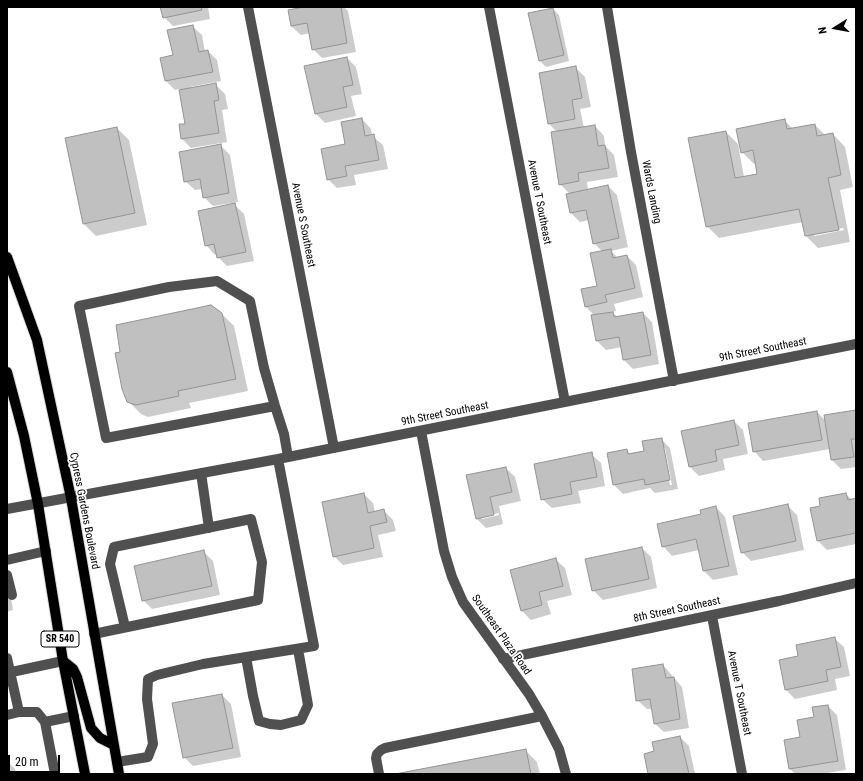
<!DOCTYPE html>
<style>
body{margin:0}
#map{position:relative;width:863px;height:781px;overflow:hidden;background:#fff;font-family:"Roboto Condensed",sans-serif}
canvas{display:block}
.frame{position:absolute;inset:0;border:8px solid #000;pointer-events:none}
.north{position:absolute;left:815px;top:8px;width:40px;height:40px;-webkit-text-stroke:3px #fff;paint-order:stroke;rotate:259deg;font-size:11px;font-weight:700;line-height:16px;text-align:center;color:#000}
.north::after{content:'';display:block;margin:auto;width:14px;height:18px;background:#000;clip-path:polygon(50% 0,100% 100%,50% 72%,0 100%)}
.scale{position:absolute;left:8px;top:755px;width:52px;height:18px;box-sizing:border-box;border:2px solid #000;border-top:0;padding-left:5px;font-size:12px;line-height:14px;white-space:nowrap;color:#000;-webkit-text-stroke:3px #fff;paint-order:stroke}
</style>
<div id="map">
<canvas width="863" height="781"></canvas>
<div class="frame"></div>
<div class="north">N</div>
<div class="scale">20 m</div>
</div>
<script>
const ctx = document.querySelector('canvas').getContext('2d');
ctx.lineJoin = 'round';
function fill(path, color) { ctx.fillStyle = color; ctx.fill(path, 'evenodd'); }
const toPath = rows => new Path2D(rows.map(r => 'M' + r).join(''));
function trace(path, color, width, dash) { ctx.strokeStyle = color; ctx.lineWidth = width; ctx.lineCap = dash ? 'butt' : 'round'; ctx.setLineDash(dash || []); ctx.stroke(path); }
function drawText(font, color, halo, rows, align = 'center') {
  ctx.font = font + ' "Roboto Condensed",sans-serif'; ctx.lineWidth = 3.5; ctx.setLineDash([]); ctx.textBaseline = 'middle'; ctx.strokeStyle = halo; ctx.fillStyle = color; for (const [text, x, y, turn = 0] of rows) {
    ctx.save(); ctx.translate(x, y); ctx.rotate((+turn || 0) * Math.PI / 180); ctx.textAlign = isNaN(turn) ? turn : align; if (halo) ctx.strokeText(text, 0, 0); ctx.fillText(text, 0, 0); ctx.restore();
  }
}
const shadow = toPath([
 [161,7,208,7,210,19,173,26,164,17],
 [310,7,344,7,348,11,356,52,322,58,313,49,310,33,301,35,291,26],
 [553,9,559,15,569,61,546,67,540,61],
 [192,26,202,35,205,52,208,51,217,60,221,81,190,87,191,89,216,85,225,94,228,109,222,110,227,142,191,148,182,139,186,124,180,89,175,90,166,81,161,59,174,56],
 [347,58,356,67,362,94,351,96,356,116,325,123,316,114],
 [576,68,585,77,591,107,580,109,584,128,595,126,604,136,605,146,614,155,618,177,587,182,588,190,608,186,617,195,628,247,611,251,618,258,627,256,636,265,643,297,614,304,616,311,612,312,618,317,643,313,652,322,659,364,633,369,624,360,622,347,606,350,597,341,595,316,586,307,598,287,603,252,594,243,589,220,580,222,571,213,567,195,570,194,560,184,557,132,549,124,540,74],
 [362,119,371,129,372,136,383,145,388,169,354,175,356,185,337,188,328,179],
 [785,121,793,129,815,125,826,136,833,134,845,147,853,187,840,190,850,242,818,248,806,236,803,222,719,238,707,226,726,132,738,144,744,177,759,175,756,164,754,164,742,152],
 [843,228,844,230,814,236,814,234],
 [117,128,129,140,147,225,96,236,84,224,66,139],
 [221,146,230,155,238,202,213,206,204,197,203,189,195,190,185,181],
 [234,204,244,214,254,261,227,266,218,257,217,254,215,255,206,245],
 [222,314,234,326,248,391,189,403,191,408,148,417,141,414,128,401,121,353],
 [856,411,856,467,841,469,832,460,830,449,763,461,754,451,817,412,826,421],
 [734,421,743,430,748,454,723,459,725,470,699,476,690,467],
 [661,439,670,448,678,489,655,493,650,488,623,494,614,485,626,450,630,454,645,451],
 [662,448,665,448,672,485,670,485],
 [591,454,601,463,605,486,578,491,581,503,552,508,542,499],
 [506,468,515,477,521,501,499,506,503,524,486,528,477,519],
 [499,513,499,515,482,519,482,517],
 [364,494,373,503,375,512,384,511,393,520,396,531,378,535,383,557,343,565,334,556],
 [846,494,852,500,856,499,856,544,827,550,818,541],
 [787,505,797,515,804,550,751,561,742,552],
 [716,507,725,517,738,575,713,580,704,571,699,550,672,556,663,546,702,515],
 [642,548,651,557,657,588,603,600,593,590],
 [204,552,213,561,220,595,152,609,143,600],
 [555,559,565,568,572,595,547,601,551,614,531,620,522,611],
 [7,589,10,592,13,610,7,612],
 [834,638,844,647,850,676,835,679,837,690,795,699,786,690,799,657],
 [663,665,682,687,689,728,664,732,654,723,652,709,647,709,637,700],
 [222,695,231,704,241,757,193,766,184,757],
 [828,706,837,715,846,770,820,774,795,774,790,769,802,738,815,718],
 [680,737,689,746,695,774,649,774,655,752],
 [525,750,537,762,540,774,400,774],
 [7,761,15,769,16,774,7,774]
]);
const building = toPath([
 [160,7,201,7,202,10,163,18,160,7],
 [304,7,341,7,347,43,312,50,307,23,291,26,288,10,304,7],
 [553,8,564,55,539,61,528,13,553,8],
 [193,25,199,52,208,50,213,72,165,81,160,58,173,55,167,30,193,25],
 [347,57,353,85,343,87,347,107,315,114,304,66,347,57],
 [576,66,582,98,572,100,575,119,548,124,539,73,576,66],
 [216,83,219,100,214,101,219,133,181,139,179,124,185,124,179,90,216,83],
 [362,118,365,136,374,134,379,160,345,166,347,176,327,180,321,149,345,144,341,122,362,118],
 [785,119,787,129,815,124,817,136,833,133,841,175,828,178,839,230,805,236,799,209,706,227,688,138,726,131,735,178,757,174,753,150,741,153,736,129,785,119],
 [595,125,598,146,605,145,609,168,578,173,579,181,559,185,551,132,595,125],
 [117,127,135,213,83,224,65,138,117,127],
 [221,144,229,193,203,198,200,179,184,182,179,152,221,144],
 [608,185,619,238,593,244,586,210,570,213,566,194,608,185],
 [235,203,246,252,217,258,214,244,205,246,198,211,235,203],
 [611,249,613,258,627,255,635,288,605,295,607,302,585,307,581,289,597,286,590,253,611,249],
 [211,305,222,313,236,379,178,391,179,396,136,405,127,402,122,389,115,353,120,352,116,325,211,305],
 [613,312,614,317,643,312,651,355,623,360,619,337,596,341,591,315,613,312],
 [856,410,856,439,851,439,854,457,831,460,824,415,856,410],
 [817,411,822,440,753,452,748,423,817,411],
 [734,420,739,445,715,450,717,461,689,467,681,431,734,420],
 [662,438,670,480,645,485,644,479,613,485,607,453,627,449,628,454,644,451,642,441,662,438],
 [592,452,597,477,570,482,572,494,541,500,534,464,592,452],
 [506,467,512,492,490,497,494,515,476,519,466,475,506,467],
 [364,493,368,513,384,509,387,522,370,526,374,548,333,557,322,502,364,493],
 [846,493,848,500,856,498,856,533,817,541,810,508,820,506,819,498,846,493],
 [788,504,796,541,741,553,733,516,788,504],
 [716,506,729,566,703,571,696,539,662,547,657,524,701,514,700,510,716,506],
 [642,547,649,579,592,591,585,559,642,547],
 [204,550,212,586,142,601,134,566,204,550],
 [556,558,563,586,539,592,542,605,521,611,510,570,556,558],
 [835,637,841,667,826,670,828,681,785,690,779,660,798,656,796,645,835,637],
 [663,664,666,678,674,677,680,719,654,724,650,699,636,701,632,669,663,664],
 [222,694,233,748,183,758,172,703,222,694],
 [828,705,838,761,789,769,784,740,800,737,797,720,814,717,812,707,828,705],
 [680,736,689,774,648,774,644,754,654,751,652,742,680,736],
 [526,749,531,774,395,774,526,749]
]);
const minor = toPath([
 [248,7,334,448],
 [489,7,565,402],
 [607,7,631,152,674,381],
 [275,406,106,438,79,306,169,287,217,281,250,301,264,368,275,406,284,434,288,457],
 [421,431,444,551,452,577,463,602,529,694,542,716,559,749,566,774],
 [201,473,209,528],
 [7,509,278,459,856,344],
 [7,560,46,551],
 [7,575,12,595],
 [712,616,742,774],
 [94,634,108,631,258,600,262,562,251,519,114,547,110,564,125,627],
 [246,657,253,696,259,721,270,724,281,725,301,720,308,705,298,649],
 [7,658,19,712,7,715],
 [503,659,779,601,856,583],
 [7,673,63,661],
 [19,712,37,712,45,722],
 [117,762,148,757,153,744,147,699,148,679,157,675,203,664,314,646,278,459],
 [55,774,45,722,74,716],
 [379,774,376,758,377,754,381,750,385,748,542,716]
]);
const major = toPath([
 [7,257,37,340,71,498,119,774],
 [7,372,24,436,38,504,63,661,85,774],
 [63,661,73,669,77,677,91,728,100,738,114,745]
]);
const shields = [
 [60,639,38]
];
const shieldNames = [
 ["SR 540",60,639]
];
const streetNames = [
 ["Wards Landing",651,192,79],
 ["Avenue T Southeast",539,202,79],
 ["Avenue S Southeast",303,225,79],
 ["9th Street Southeast",763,350,-11],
 ["9th Street Southeast",445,414,-11],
 ["Cypress Gardens Boulevard",84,511,79],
 ["8th Street Southeast",677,610,-12],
 ["Southeast Plaza Road",501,635,55],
 ["Avenue T Southeast",739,693,79]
];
fill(shadow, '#0003');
fill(building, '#c0c0c0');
trace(building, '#949494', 1);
trace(major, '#dbdbdb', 12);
trace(minor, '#505050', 10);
trace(major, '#000', 10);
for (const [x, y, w] of shields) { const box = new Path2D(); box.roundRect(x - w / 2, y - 8, w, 16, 3); ctx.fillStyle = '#fff'; ctx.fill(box); trace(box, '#000', 1); }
drawText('bold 10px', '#000', null, shieldNames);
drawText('11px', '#000', '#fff', streetNames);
</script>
